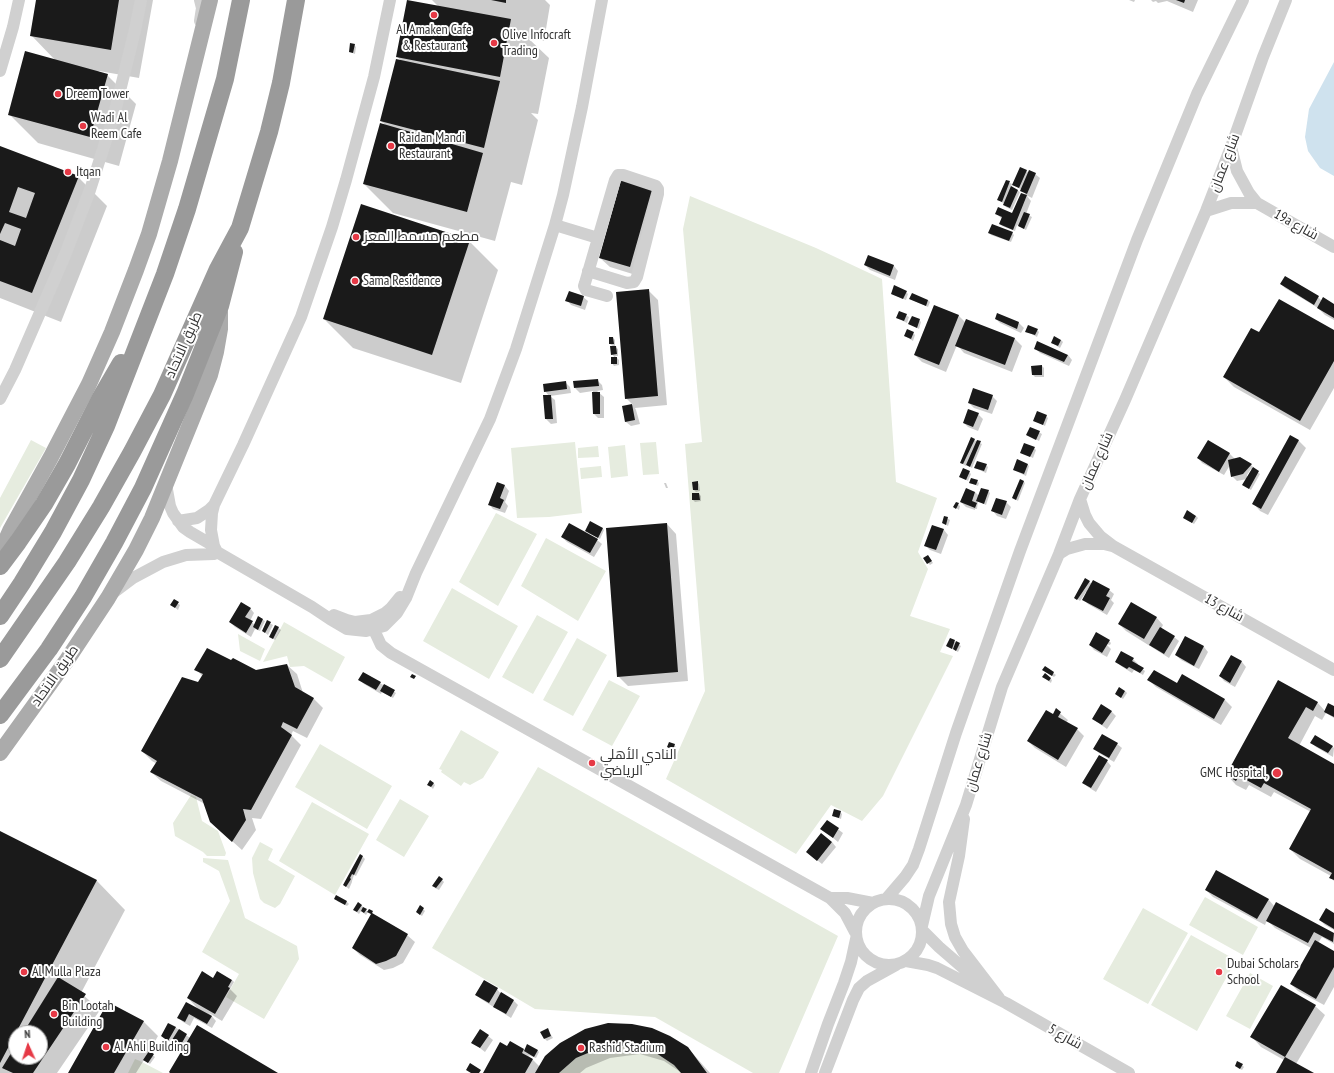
<!DOCTYPE html>
<meta charset="utf-8">
<style>
body{margin:0}
#map{position:relative;width:1334px;height:1073px;overflow:hidden;background:#fff;font-family:"PT Sans Narrow",sans-serif}
canvas{display:block}
.north{position:absolute;left:8px;top:1025px;width:40px;height:40px;box-sizing:border-box;background:#fff;border:1px solid #adadad;border-radius:50%;rotate:357deg;font-size:11px;font-weight:700;line-height:16px;text-align:center;color:#333}
.north::after{content:'';display:block;margin:auto;width:14px;height:18px;background:#e63946;clip-path:polygon(50% 0,100% 100%,50% 72%,0 100%)}
</style>
<div id="map">
<canvas width="1334" height="1073"></canvas>
<div class="north">N</div>
</div>
<script>
const ctx = document.querySelector('canvas').getContext('2d');
ctx.lineJoin = 'round';
function fill(path, color) { ctx.fillStyle = color; ctx.fill(path, 'evenodd'); }
const toPath = rows => new Path2D(rows.map(r => 'M' + r).join(''));
function trace(path, color, width, dash) { ctx.strokeStyle = color; ctx.lineWidth = width; ctx.lineCap = dash ? 'butt' : 'round'; ctx.setLineDash(dash || []); ctx.stroke(path); }
function drawText(font, color, halo, rows, align = 'center') {
  ctx.font = font + ' "PT Sans Narrow",Cairo,sans-serif'; ctx.lineWidth = 4; ctx.setLineDash([]); ctx.textBaseline = 'middle'; ctx.strokeStyle = halo; ctx.fillStyle = color; for (const [text, x, y, turn = 0] of rows) {
    ctx.save(); ctx.translate(x, y); ctx.rotate((+turn || 0) * Math.PI / 180); ctx.textAlign = isNaN(turn) ? turn : align; if (halo) ctx.strokeText(text, 0, 0); ctx.fillText(text, 0, 0); ctx.restore();
  }
}
const green = toPath([
 [690,196,816,248,882,279,896,482,937,498,918,552,928,569,910,616,950,629,940,652,953,656,883,796,862,821,831,805,796,854,666,779,705,691,685,444,702,442,683,229],
 [31,440,46,448,0,528,0,498],
 [575,442,582,513,549,517,517,518,511,448],
 [656,442,659,474,643,475,640,443],
 [625,445,628,476,611,478,608,447],
 [598,446,599,457,578,458,578,448],
 [601,466,602,477,581,479,580,468],
 [496,513,537,534,498,606,459,582],
 [546,538,606,571,578,621,521,586],
 [452,588,518,626,489,679,423,641],
 [537,615,568,632,533,694,502,677],
 [284,622,345,657,332,682,304,666,290,667,287,656,263,662],
 [238,634,265,649,260,661,240,651],
 [577,638,607,655,573,716,543,700],
 [609,680,640,696,612,746,582,730],
 [461,730,499,752,483,778,470,785,464,782,461,786,441,772,442,770,439,769],
 [320,744,392,786,367,829,295,787],
 [538,767,838,936,779,1073,753,1073,655,1017,535,1009,432,948],
 [191,795,196,797,202,821,218,831,226,853,225,856,207,856,203,852,175,836,173,823],
 [400,799,429,816,404,857,376,840],
 [312,802,369,834,335,895,279,861],
 [260,842,273,849,268,860,295,876,280,904,275,908,264,903,260,899,253,873,252,858],
 [203,858,228,860,245,918,297,946,299,959,264,1019,226,997,239,974,202,952,230,901,219,871,203,862],
 [1205,897,1258,927,1243,955,1189,925],
 [1143,908,1188,933,1148,1004,1103,979],
 [1191,935,1236,960,1197,1031,1151,1005],
 [1250,973,1273,986,1250,1029,1226,1016],
 [629,1045,653,1051,674,1065,681,1073,559,1073,576,1058,600,1048],
 [135,1059,140,1061,163,1073,128,1073]
]);
const water = toPath([
 [1334,62,1334,176,1320,168,1308,151,1305,137,1309,109]
]);
const shadow = toPath([
 [37,0,153,0,139,78,99,71,98,72,107,75,136,104,119,166,38,143,9,114,56,61,31,35],
 [432,0,545,0,550,5,544,41,529,39,549,58,538,114,531,113,538,120,522,185,511,182,495,241,393,213,364,184,385,125,381,121,402,62,397,56,438,6],
 [1129,0,1135,0,1134,2],
 [1151,0,1198,0,1193,12,1167,1,1158,3,1156,1,1153,2],
 [354,45,356,47,355,54,350,52],
 [0,147,78,177,107,206,61,322,0,298],
 [1026,171,1029,173,1035,174,1040,178,1032,198,1026,195,1022,190,1013,185],
 [1006,181,1012,184,1011,187,1020,192,1012,210,1006,207,1004,205,1005,204,998,200],
 [652,187,662,196,639,276,610,267,600,258],
 [1021,194,1027,196,1031,201,1026,214,1032,217,1026,230,1017,225,1015,231,1002,226,1000,224,1002,219,996,213,1012,214],
 [989,233,1012,233,1014,235,1011,242,991,235],
 [469,241,498,270,461,383,353,348,324,319],
 [869,256,894,266,898,271,895,280,870,270,865,265],
 [1285,277,1318,297,1322,301,1334,305,1334,320,1325,315,1318,308,1285,288,1281,284],
 [648,290,658,300,667,405,635,408,636,410,640,424,631,426,626,422,623,407,633,405,626,398],
 [906,292,908,294,906,300,892,294],
 [583,297,588,301,585,310,571,305,567,300],
 [910,299,928,300,930,302,928,307],
 [900,312,909,317,907,323,897,318],
 [998,314,1019,323,1024,328,1021,333,1000,323,996,319],
 [958,315,966,323,967,320,1015,339,1022,346,1012,372,964,353,957,345,946,372,922,362,915,355],
 [919,320,921,322,919,329,910,324],
 [1037,330,1039,332,1037,337,1026,331],
 [1334,331,1334,388,1310,430,1234,387,1224,377,1260,334],
 [913,333,915,335,913,341,905,336],
 [613,338,615,340,615,347,618,349,618,356,615,356,619,360,619,365,614,366,612,363,615,358,612,354,614,347,610,344],
 [1061,340,1063,342,1060,348,1052,343],
 [1035,348,1068,355,1072,360,1069,366,1040,353],
 [1042,366,1044,368,1044,377,1035,377,1033,375],
 [597,380,602,385,603,390,597,391,604,397,604,418,598,418,594,414,593,391,580,393,575,388],
 [566,383,570,387,571,393,550,396,555,400,557,423,551,424,546,419,549,396,545,391],
 [992,396,997,401,992,414,974,408,969,403],
 [978,414,983,419,978,431,968,427,964,423],
 [1046,416,1048,418,1045,426,1034,420],
 [1031,428,1042,434,1039,441,1028,435],
 [1291,437,1299,441,1306,448,1268,515,1260,511,1253,503],
 [974,440,982,444,972,468,966,464,966,466,961,463],
 [1208,441,1230,454,1235,459,1240,458,1251,465,1253,467,1252,468,1260,474,1251,490,1243,485,1247,479,1237,481,1232,476,1230,465,1224,475,1202,463,1198,458],
 [1251,469,1252,470,1247,478,1247,475],
 [1034,448,1036,450,1033,458,1021,452],
 [1027,464,1029,466,1026,476,1014,470],
 [986,465,988,467,986,473,975,468],
 [969,472,971,474,968,481,961,477],
 [977,481,979,483,978,486,970,483],
 [1023,481,1025,483,1018,501,1013,498],
 [697,482,699,484,700,491,696,492,694,490],
 [497,483,505,486,509,491,505,502,508,506,505,513,493,509,489,504],
 [664,483,666,483,668,488,666,488],
 [966,489,975,492,979,496,988,491,990,493,986,505,978,501,977,509,975,509,975,510,966,507,961,502],
 [699,494,701,496,701,501,695,502,693,500],
 [1006,502,1011,507,1006,519,997,516,993,511],
 [956,503,960,506,959,510,955,507],
 [1196,516,1198,518,1194,524,1184,518],
 [945,517,950,520,948,526,943,523],
 [667,524,676,534,688,681,628,686,618,676],
 [602,528,604,530,600,539,588,533],
 [944,530,948,535,941,554,930,550,925,545],
 [562,537,597,540,602,544,594,557,567,542],
 [928,556,933,563,930,565,928,563],
 [1085,579,1092,584,1109,590,1114,594,1111,600,1114,603,1107,615,1088,604,1084,600,1087,593,1086,592,1080,601,1076,598],
 [174,601,180,605,178,610,172,605],
 [250,608,254,613,250,621,255,625,259,618,265,621,260,631,255,629,251,637,235,627,230,622],
 [1156,617,1163,625,1161,629,1174,637,1179,641,1169,658,1126,631,1119,624],
 [268,622,273,625,268,635,263,631],
 [276,626,281,630,275,640,272,638],
 [1186,637,1204,647,1208,652,1199,669,1181,660,1176,655],
 [950,639,961,646,958,652,947,646],
 [1109,641,1111,643,1110,645,1106,644,1111,649,1107,657,1094,650,1090,645],
 [1232,656,1242,662,1246,667,1235,687,1224,681,1220,676],
 [1133,659,1138,664,1137,665,1145,671,1143,675,1134,670,1132,673,1121,666,1117,662],
 [287,665,297,674,303,693,314,699,323,708,307,738,293,731,291,735,301,745,261,819,252,818,256,830,242,850,211,822,205,804,161,781,151,772,157,764,152,761,142,751,203,677,196,669,255,671],
 [1045,667,1056,675,1054,677,1046,672],
 [1182,675,1225,700,1232,707,1221,725,1156,687,1149,680,1177,684],
 [1043,677,1050,678,1052,680,1051,683],
 [360,680,380,683,396,693,393,698,382,692,381,694,364,684],
 [1279,681,1317,702,1325,711,1334,708,1334,718,1326,713,1322,720,1315,716,1299,746,1334,765,1334,881,1330,877,1331,876,1300,859,1290,849,1311,812,1274,792,1271,797,1249,785,1246,790,1236,785,1227,775],
 [1125,691,1127,693,1123,699,1116,694],
 [1056,710,1068,720,1066,723,1077,729,1084,736,1066,767,1035,748,1028,741,1053,715],
 [1111,711,1116,716,1107,729,1093,719],
 [1312,743,1332,746,1334,748,1333,757,1316,747],
 [1117,744,1122,748,1114,762,1099,753,1095,749],
 [674,745,676,747,675,751,668,747],
 [1107,761,1111,766,1096,792,1088,787,1083,783],
 [433,783,435,785,433,789,429,785],
 [840,812,842,814,841,819,833,816],
 [827,821,843,833,838,842,822,829],
 [0,832,97,881,125,910,81,993,100,1010,57,1073,0,1073],
 [16,1033,40,1033,40,1057,16,1057],
 [832,842,836,847,822,864,812,856],
 [363,857,365,859,356,876,354,875,352,881,352,882,349,889,344,885],
 [442,880,444,882,439,890,435,888],
 [1206,890,1268,899,1275,907,1277,904,1334,935,1334,944,1322,937,1318,943,1334,952,1334,987,1324,1005,1298,991,1291,984,1311,948,1275,928,1267,920,1265,925,1213,897],
 [337,896,347,902,349,904,347,906,337,901],
 [361,905,368,912,372,912,374,915,407,935,415,942,403,963,393,968,384,970,360,955,353,948,372,915,368,912,366,915,361,911,359,914,354,910],
 [423,909,425,911,422,916,419,914],
 [1334,914,1334,930,1325,925,1320,920],
 [213,979,232,980,234,982,230,989,237,996,222,1021,209,1013,216,1021,212,1028,194,1018,190,1026,183,1022,178,1017,198,1009,188,998],
 [497,989,501,994,514,1001,518,1005,511,1018,481,999,476,995],
 [1315,1006,1325,1015,1296,1064,1312,1073,1277,1073,1284,1060,1261,1047,1252,1037],
 [143,1021,158,1036,149,1052,155,1057,150,1064,144,1060,136,1073,69,1073],
 [175,1027,190,1038,276,1073,171,1073,183,1051,162,1036],
 [548,1030,553,1038,547,1041,545,1039],
 [586,1030,687,1047,710,1073,682,1073,664,1061,640,1054,610,1058,586,1068,580,1073,485,1073,508,1047,523,1050,525,1051,537,1050,539,1052,536,1058,528,1055,540,1067],
 [488,1036,493,1040,485,1052,472,1042],
 [1242,1065,1244,1067,1242,1070,1238,1068]
]);
const building = toPath([
 [36,0,119,0,111,50,30,36],
 [407,0,511,19,500,77,396,57],
 [491,0,506,0,506,3],
 [1176,0,1185,0,1184,3],
 [350,43,355,44,353,53,349,52],
 [25,51,108,74,90,137,8,115],
 [396,59,500,81,484,148,380,121],
 [380,123,483,153,467,212,363,184],
 [0,146,79,176,32,293,0,281,0,240,15,246,21,229,5,223,0,234],
 [18,187,35,193,26,218,9,212],
 [1020,167,1027,170,1019,188,1012,185],
 [1029,170,1036,173,1027,194,1020,191],
 [622,177,653,186,630,267,599,258],
 [1006,180,1010,181,1002,202,997,200],
 [1011,186,1018,190,1010,208,1003,205],
 [1021,193,1027,195,1013,230,999,224,1002,217,995,214,998,207,1012,213],
 [361,204,470,240,432,355,323,319],
 [1024,212,1030,214,1024,229,1018,226],
 [992,224,1013,232,1009,241,988,233],
 [868,255,894,265,890,276,864,265],
 [1285,276,1319,296,1314,305,1280,284],
 [894,285,907,291,903,299,891,294],
 [649,289,658,396,625,399,616,292],
 [569,291,584,296,581,306,565,301],
 [912,293,928,300,926,306,909,299],
 [1323,297,1334,304,1334,318,1317,308],
 [1279,299,1334,330,1334,361,1300,421,1223,377,1251,328,1259,332],
 [934,305,959,315,939,365,914,355],
 [899,311,907,314,904,321,896,318],
 [997,313,1019,322,1017,329,995,319],
 [912,316,920,319,917,328,908,324],
 [966,319,1015,338,1005,365,955,346],
 [1028,325,1038,329,1035,335,1025,332],
 [907,329,914,332,911,339,904,336],
 [1054,336,1061,340,1058,346,1051,343],
 [609,337,613,337,614,344,609,344],
 [1037,341,1068,355,1064,362,1034,349],
 [610,346,616,346,617,354,611,355],
 [611,357,617,357,617,364,611,364],
 [1042,365,1042,375,1032,375,1031,366],
 [598,379,599,386,574,388,573,381],
 [566,381,567,389,544,392,543,384],
 [973,388,993,395,988,410,968,403],
 [592,392,600,392,600,414,593,414],
 [543,395,551,395,553,419,545,419],
 [632,404,635,420,625,422,622,406],
 [968,409,979,413,973,427,963,423],
 [1037,411,1047,415,1043,425,1033,421],
 [1030,427,1040,431,1036,440,1026,435],
 [1290,435,1299,440,1261,509,1252,504],
 [971,437,975,439,963,464,960,463],
 [977,440,981,441,970,467,966,465],
 [1208,440,1230,453,1219,472,1197,458],
 [1024,443,1035,447,1030,457,1020,453],
 [1240,457,1252,464,1243,474,1231,477,1228,460],
 [1017,459,1028,464,1024,474,1013,470],
 [977,461,987,464,984,471,974,468],
 [1253,467,1259,471,1249,489,1242,485],
 [963,468,970,471,966,480,959,477],
 [971,478,978,480,976,485,969,483],
 [1020,479,1024,481,1016,500,1012,498],
 [698,481,698,490,693,490,692,482],
 [497,482,505,485,500,498,504,500,500,509,488,505],
 [966,488,975,492,972,501,977,503,975,508,960,502],
 [981,488,989,490,984,504,976,501],
 [692,493,699,493,700,500,692,500],
 [996,498,1007,501,1002,515,991,511],
 [956,502,959,503,956,509,953,507],
 [1187,510,1196,516,1192,523,1183,518],
 [944,516,948,517,946,525,942,523],
 [590,521,603,528,598,538,585,531],
 [569,523,598,539,590,553,561,537],
 [667,523,678,672,617,677,606,528],
 [932,525,944,529,936,550,924,546],
 [928,555,932,561,927,564,923,558],
 [1085,578,1090,581,1077,600,1074,598],
 [1093,580,1110,589,1106,596,1110,598,1103,611,1082,600],
 [174,599,179,602,175,608,170,605],
 [241,602,251,608,245,617,253,621,246,633,229,622],
 [1131,602,1157,617,1144,639,1118,624],
 [258,616,263,619,258,630,253,627],
 [267,620,271,622,265,633,262,631],
 [275,625,279,627,273,639,269,637],
 [1160,627,1175,636,1164,654,1149,645],
 [1096,632,1110,640,1102,653,1089,645],
 [1185,636,1204,646,1194,666,1175,655],
 [950,638,955,640,952,649,946,646],
 [956,641,960,643,956,651,953,649],
 [207,648,231,660,233,658,256,670,287,664,295,687,314,698,297,729,283,722,281,727,292,735,251,810,243,809,246,820,232,842,210,822,202,799,150,772,157,761,141,751,182,677,198,682,203,674,194,670],
 [1121,651,1134,658,1132,661,1144,668,1140,673,1129,667,1127,669,1115,662],
 [1231,655,1242,661,1230,683,1219,676],
 [1045,666,1054,672,1052,676,1042,670],
 [1154,670,1177,683,1182,674,1225,699,1214,719,1147,680],
 [363,672,381,682,376,690,358,680],
 [1045,673,1051,678,1049,681,1042,677],
 [412,674,416,676,414,679,410,677],
 [1278,680,1318,702,1313,711,1306,707,1288,738,1334,764,1334,880,1329,878,1332,873,1289,849,1311,809,1264,783,1261,788,1239,776,1236,781,1226,775],
 [384,684,395,690,391,697,380,691],
 [1119,687,1125,691,1121,698,1115,694],
 [1328,703,1334,706,1334,717,1324,712],
 [1101,704,1112,711,1102,725,1092,719],
 [1056,708,1061,712,1058,717,1078,728,1058,760,1027,741,1046,710,1053,714],
 [1102,734,1118,743,1109,758,1093,749],
 [1315,735,1333,746,1328,753,1310,743],
 [669,742,675,744,673,750,667,747],
 [1099,755,1108,760,1091,788,1082,783],
 [430,780,434,783,431,787,427,785],
 [834,809,841,811,839,818,832,816],
 [827,820,839,828,833,838,820,829],
 [0,831,97,880,0,1063],
 [821,833,832,842,817,861,806,852],
 [360,854,363,856,354,875,352,874,350,878,351,879,346,887,343,885],
 [1216,870,1269,899,1257,919,1205,890],
 [439,876,443,879,436,888,432,886],
 [336,895,347,901,345,905,334,899],
 [358,902,362,905,357,912,353,910],
 [1276,902,1334,933,1333,942,1314,932,1308,943,1266,921],
 [420,905,424,908,420,915,416,912],
 [363,907,367,909,364,913,361,911],
 [1326,908,1334,913,1334,929,1319,920],
 [369,909,373,911,372,913,408,934,396,956,386,961,376,964,352,948,371,914,367,912],
 [1315,940,1334,951,1334,967,1316,999,1290,984],
 [202,971,213,978,217,971,232,980,228,987,230,988,215,1014,187,998],
 [58,977,86,994,33,1073,13,1073,2,1068,16,1045,16,1057,40,1057,40,1033,23,1033],
 [484,980,498,988,489,1003,475,995],
 [1281,985,1316,1005,1285,1057,1250,1037],
 [501,992,514,1000,506,1014,493,1007],
 [108,1002,144,1021,114,1073,68,1073],
 [186,1002,212,1016,207,1024,189,1014,185,1022,177,1018],
 [168,1023,176,1027,168,1041,161,1036],
 [608,1023,632,1024,652,1028,670,1036,688,1047,707,1073,681,1073,674,1065,653,1051,629,1045,600,1048,576,1058,559,1073,535,1073,545,1056,560,1043,585,1029],
 [197,1025,278,1073,170,1073,169,1072],
 [548,1028,551,1036,544,1039,540,1032],
 [179,1029,187,1034,179,1048,170,1043],
 [480,1029,489,1035,480,1048,471,1043],
 [510,1041,524,1049,522,1053,533,1059,525,1073,483,1073,500,1042,507,1046],
 [527,1044,538,1050,534,1057,524,1051],
 [149,1051,154,1054,148,1063,143,1060],
 [1285,1057,1314,1073,1276,1073],
 [1237,1061,1243,1064,1240,1069,1235,1066],
 [470,1063,481,1070,479,1073,471,1073,466,1070]
]);
const minor = toPath([
 [200,0,202,8,200,21],
 [0,71,13,27,19,0],
 [1231,147,1237,171,1249,193,1257,203,1334,247],
 [1206,211,1231,203,1257,203],
 [555,225,598,238],
 [588,271,627,283,634,282,637,277,658,194,658,189,656,186,623,175,618,175,615,180,585,283,584,286,586,290,607,296],
 [0,399,15,370,65,255,90,190,114,115,135,30,141,0],
 [166,484,170,506,173,513,183,527,190,532,214,546,217,552,312,607,330,619,347,629,366,631,384,626,397,613,406,598,416,573,490,419,516,349,555,225,563,195,582,107,602,0],
 [1080,499,1085,515,1089,523,1100,536,1113,546,1334,670],
 [178,521,197,518,209,510,214,505],
 [214,546,211,530,212,513,214,505,243,445,301,317,332,227,346,180,374,77,390,0],
 [1059,554,1067,549,1085,544,1104,544,1112,546],
 [113,593,133,578,163,562,186,555,214,554,217,552],
 [334,615,347,620,355,622,371,620,385,613,391,608,400,597],
 [374,630,381,645,391,653,830,898,845,913,855,932],
 [964,819,959,856,949,902,951,924,955,937,963,951,999,998],
 [830,898,847,898,873,903],
 [887,898,905,877,913,865,919,849,956,733,1020,551,1137,240,1197,94,1243,0],
 '856 932a33 33 0 1 1 66 0a33 33 0 1 1-66 0Z',
 [922,926,929,896,966,805,1002,687,1059,554,1080,499,1125,400,1206,211,1231,147,1263,57,1286,0],
 [923,931,939,947,984,986],
 [906,961,928,965,937,968,1006,1003,1129,1073],
 [811,1073,828,1024,844,983,851,962,856,939],
 [825,1073,853,1000,859,988,867,981,896,965]
]);
const major = toPath([
 [0,553,10,531,51,457,89,384,112,332,136,270,149,234,170,161,210,0],
 [0,753,67,660,108,598,136,550,152,518,210,375,216,352,220,329,220,312]
]);
const highway = toPath([
 [0,566,18,542,44,504,67,464,100,399,121,363],
 [0,616,22,583,53,532,81,480,106,426,165,274,187,209,225,79,241,0],
 [0,659,67,562,101,507,132,452,162,395,218,269,240,228,269,132,281,83,296,0],
 [0,715,49,649,83,597,114,543,143,488,185,394,220,306,234,252]
]);
const markers = [
 [434,15,4,"#e63946"],
 [494,43,4,"#e63946"],
 [58,94,4,"#e63946"],
 [83,126,4,"#e63946"],
 [391,146,4,"#e63946"],
 [68,172,4,"#e63946"],
 [356,237,4,"#e63946"],
 [355,281,4,"#e63946"],
 [592,763,4,"#e63946"],
 [1277,773,5,"#e63946"],
 [24,972,4,"#e63946"],
 [1219,972,4,"#e63946"],
 [54,1014,4,"#e63946"],
 [106,1047,4,"#e63946"],
 [581,1048,4,"#e63946"]
];
const poiNames = [
 ["Al Amaken Cafe",434,30,"center"],
 ["& Restaurant",434,46,"center"],
 ["Olive Infocraft",502,35],
 ["Trading",502,51],
 ["Dreem Tower",66,94],
 ["Wadi Al",91,118],
 ["Reem Cafe",91,134],
 ["Raidan Mandi",399,138],
 ["Restaurant",399,154],
 ["Itqan",76,172],
 ["مطعم مسمط المعز",364,237],
 ["Sama Residence",363,281],
 ["النادي الأهلي",600,755],
 ["الرياضي",600,771],
 ["GMC Hospital,",1268,773,"right"],
 ["Dubai Scholars",1227,964],
 ["School",1227,980],
 ["Al Mulla Plaza",32,972],
 ["Bin Lootah",62,1006],
 ["Building",62,1022],
 ["Al Ahli Building",114,1047],
 ["Rashid Stadium",589,1048]
];
const streetNames = [
 ["شارع عمان",1225,163,-69],
 ["19a شارع",1296,225,29],
 ["طريق الاتحاد",184,345,-66],
 ["شارع عمان",1097,461,-66],
 ["شارع 13",1224,608,29],
 ["طريق الاتحاد",55,676,-55],
 ["شارع عمان",979,762,-73],
 ["شارع 5",1065,1037,29]
];
fill(green, '#e6ecdf');
fill(water, '#cfe2ee');
fill(shadow, '#0003');
fill(building, '#1a1a1a');
trace(minor, '#d0d0d0', 12);
trace(major, '#ababab', 16);
trace(highway, '#9a9a9a', 18);
for (const [x, y, r, color] of markers) { const dot = new Path2D(); dot.arc(x, y, r, 0, 2 * Math.PI); ctx.fillStyle = color; ctx.fill(dot); trace(dot, '#fff', 1.5); }
drawText('14px', '#333', '#fff', poiNames, 'left');
drawText('14px', '#333', '#fff', streetNames);
</script>
